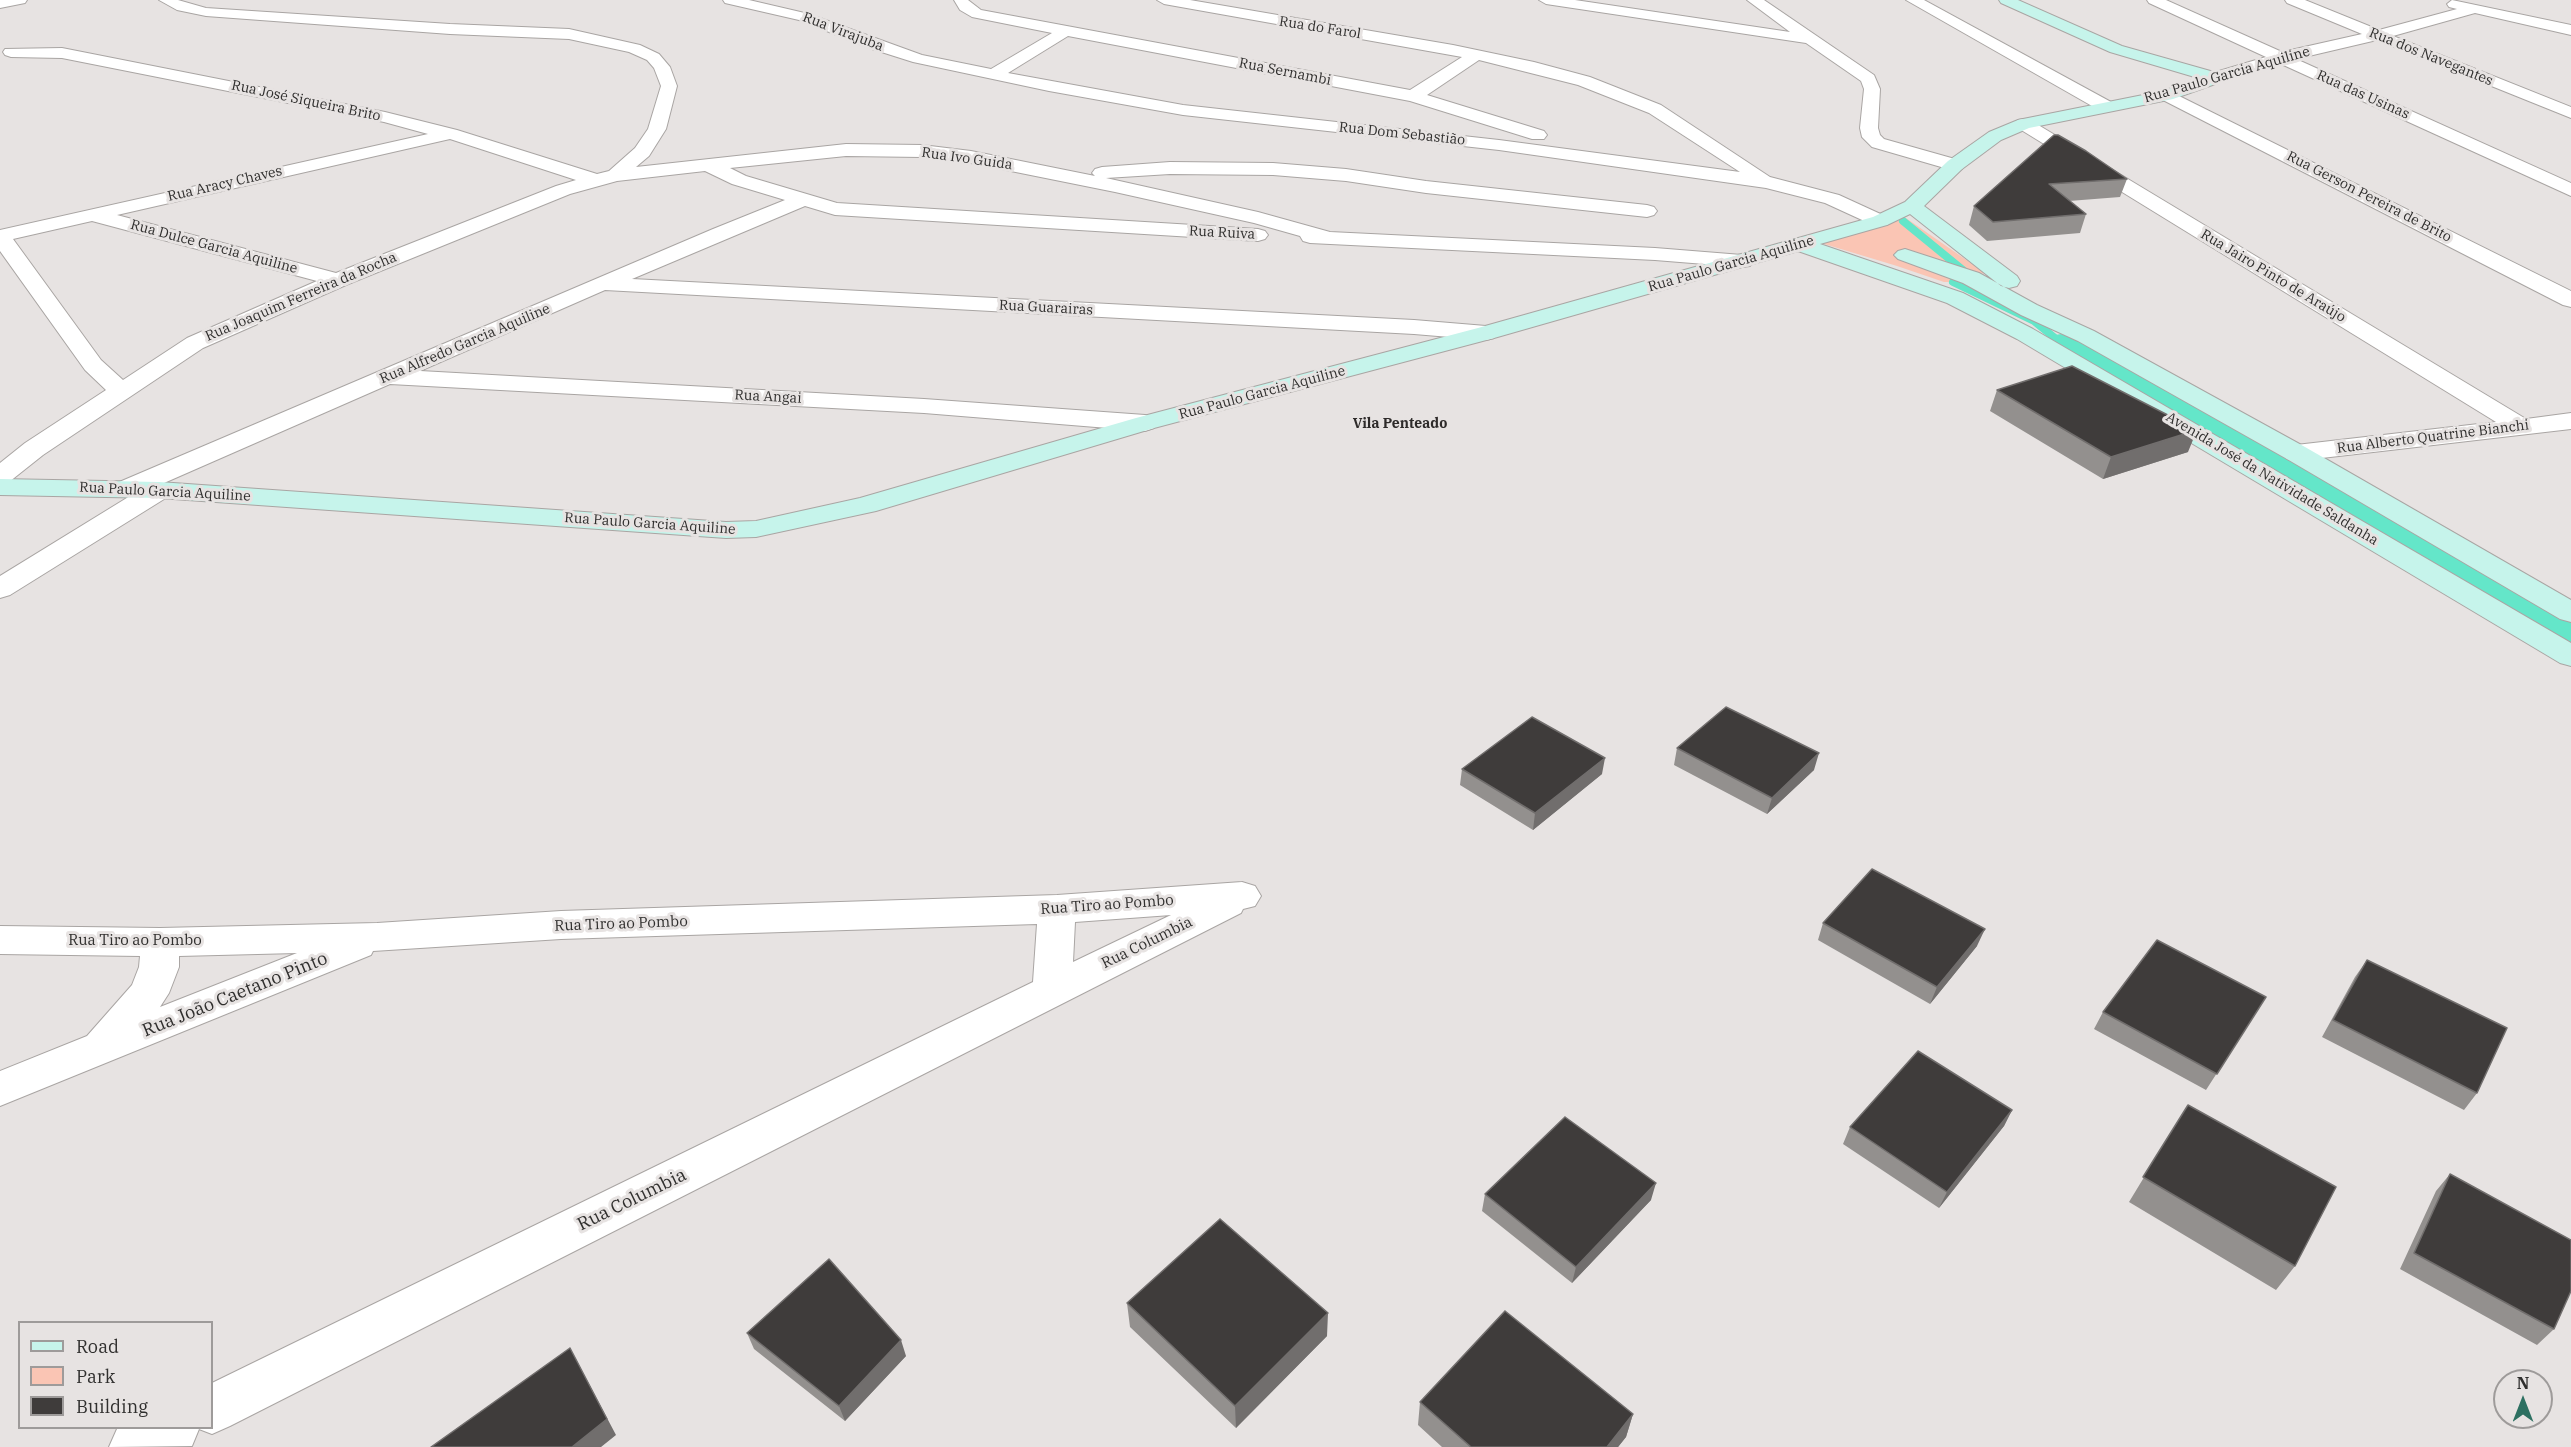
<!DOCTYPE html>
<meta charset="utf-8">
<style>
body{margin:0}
#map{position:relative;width:2571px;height:1447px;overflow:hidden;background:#e7e3e2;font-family:"IBM Plex Serif",serif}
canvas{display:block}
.legend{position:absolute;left:18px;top:1321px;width:195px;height:108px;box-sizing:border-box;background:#e7e3e2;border:2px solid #9e9b9a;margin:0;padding:8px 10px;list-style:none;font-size:18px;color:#302f2e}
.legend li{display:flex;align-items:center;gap:12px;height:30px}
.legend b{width:30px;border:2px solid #9e9b9a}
.north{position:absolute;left:2493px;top:1369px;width:60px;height:60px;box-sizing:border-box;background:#e7e3e2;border:2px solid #9e9b9a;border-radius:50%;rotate:0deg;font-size:16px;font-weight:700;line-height:24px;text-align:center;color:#302f2e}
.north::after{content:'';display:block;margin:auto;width:21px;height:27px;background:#2d7061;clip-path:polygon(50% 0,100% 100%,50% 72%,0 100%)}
</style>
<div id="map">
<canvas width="2571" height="1447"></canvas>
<ul class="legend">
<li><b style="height:8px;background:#c6f4eb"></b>Road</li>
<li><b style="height:16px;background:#fac5b4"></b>Park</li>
<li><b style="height:16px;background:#3f3c3b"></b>Building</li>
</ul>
<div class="north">N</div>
</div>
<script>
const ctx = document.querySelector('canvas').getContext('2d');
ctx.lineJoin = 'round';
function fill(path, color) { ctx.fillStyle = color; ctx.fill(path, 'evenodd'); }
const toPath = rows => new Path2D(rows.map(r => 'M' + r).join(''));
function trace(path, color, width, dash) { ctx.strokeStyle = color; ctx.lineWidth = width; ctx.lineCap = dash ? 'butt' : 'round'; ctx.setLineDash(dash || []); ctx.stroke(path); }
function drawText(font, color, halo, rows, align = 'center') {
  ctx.font = font + ' "IBM Plex Serif",serif'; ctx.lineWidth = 6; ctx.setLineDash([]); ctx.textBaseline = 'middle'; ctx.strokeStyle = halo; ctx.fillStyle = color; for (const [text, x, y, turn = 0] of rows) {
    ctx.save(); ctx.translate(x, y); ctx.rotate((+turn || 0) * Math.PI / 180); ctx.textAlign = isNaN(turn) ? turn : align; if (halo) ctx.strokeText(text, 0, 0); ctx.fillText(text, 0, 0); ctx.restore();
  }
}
const green = toPath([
 [1903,216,1988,275,1947,263,1960,274,1953,282,1944,282,1897,266,1821,243]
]);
const stream = toPath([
 [1903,221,1969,275],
 [1953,282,2034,321,2061,343]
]);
const canal = toPath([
 [2061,334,2072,336,2571,614,2571,643,2557,640,2050,350,2046,343,2050,336,2061,334]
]);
const street = toPath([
 [0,0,27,0,25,3,0,8,0,0],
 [159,0,178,0,206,8,450,24,569,29,640,45,659,54,670,67,677,86,666,129,649,156,636,167,846,144,922,145,971,151,1095,176,1092,173,1095,169,1102,167,1170,162,1273,163,1346,169,1426,181,1647,205,1654,207,1657,211,1654,215,1647,217,1426,193,1346,181,1273,175,1170,174,1106,178,1258,212,1330,232,1655,248,1742,255,1750,256,1753,261,1750,266,1742,267,1655,260,1310,243,1303,241,1300,236,1254,223,1115,192,971,163,922,157,846,156,730,168,746,176,837,203,1258,229,1265,231,1268,235,1265,239,1258,241,835,215,805,206,632,279,1414,320,1486,326,1494,328,1498,333,1494,338,1486,340,1414,334,605,290,420,371,924,399,1145,415,1154,418,1158,423,1154,428,1145,431,924,413,390,384,164,483,169,484,173,490,169,496,10,595,0,598,0,576,130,496,117,495,113,489,117,483,713,229,785,200,732,184,705,171,617,181,570,194,346,285,203,348,43,455,9,482,0,484,0,463,25,443,106,390,85,370,0,251,0,230,428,134,384,122,62,58,11,57,5,55,3,52,5,49,62,48,385,112,457,130,597,174,609,171,635,148,648,129,661,86,654,68,647,60,629,52,569,39,450,34,206,16,177,10,159,0],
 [450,139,576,180,556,186,336,273,117,215,450,139],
 [92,221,317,281,187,338,123,380,101,360,13,239,92,221],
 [723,0,749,0,809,14,922,55,991,69,1052,33,972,17,960,10,954,0,968,0,981,10,1410,90,1462,57,1164,4,1157,0,1190,0,1453,45,1534,62,1590,77,1661,105,1770,177,1839,195,1887,217,1890,221,1887,225,1873,225,1825,203,1766,188,1499,150,1183,115,1049,91,913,62,872,49,799,20,725,3,723,0],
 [1068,36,1410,101,1532,139,1544,139,1547,135,1544,131,1427,95,1479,60,1578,85,1649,113,1740,172,1499,140,1183,105,1008,73,1068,36],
 [1539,0,1575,0,1790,32,1747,0,1764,0,1874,75,1880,89,1878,128,1880,135,1884,139,1962,161,1964,165,1962,169,1955,171,1872,147,1862,137,1860,128,1864,89,1861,81,1806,43,1546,4,1539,0],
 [1906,0,1924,0,2111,102,2114,106,2111,110,2105,111,2099,110,1906,0],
 [2147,0,2166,0,2282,52,2362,34,2287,3,2285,0,2305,0,2379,30,2457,9,2449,7,2447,4,2452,0,2571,25,2571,35,2475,13,2393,36,2571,107,2571,118,2377,40,2296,59,2571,183,2571,196,2279,63,2221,82,2209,82,2207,78,2209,74,2266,57,2149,3,2147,0],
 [2167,90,2571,291,2571,307,2563,305,2161,99,2158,95,2161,91,2167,90],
 [2024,119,2030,120,2526,419,2571,413,2571,429,2296,461,2287,459,2283,453,2287,447,2296,445,2496,422,2018,128,2015,124,2018,120,2024,119],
 [1242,882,1255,886,1261,896,1255,906,1243,909,1241,913,230,1426,212,1434,199,1429,192,1446,109,1447,117,1429,120,1428,212,1428,212,1383,1033,982,1037,924,561,939,373,951,371,955,0,1106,0,1071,87,1036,132,985,139,967,140,956,0,954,0,926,160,928,377,923,561,911,1057,895,1242,882],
 [1171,915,1073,962,1075,922,1171,915],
 [297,953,160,1007,169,993,179,967,179,956,297,953]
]);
const secondary = toPath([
 [1999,0,2018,0,2122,46,2221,74,2223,78,2221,82,2173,99,2029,128,2001,140,1962,169,1924,206,2017,276,2020,281,2017,286,2009,288,2001,286,1910,214,1887,225,1820,244,1963,293,2033,329,2571,643,2571,666,2560,663,2017,339,1947,303,1798,251,1494,338,1154,428,876,511,756,537,726,538,159,498,0,495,0,479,159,482,726,522,756,521,860,498,1136,418,1478,328,1873,217,1905,202,1948,161,1989,132,2018,120,2163,91,2198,78,2110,52,2001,3,1999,0],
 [1905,249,1979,273,2037,305,2094,331,2305,447,2571,600,2571,622,2560,619,2287,459,2078,341,2021,315,1963,283,1898,259,1894,255,1898,251,1905,249]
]);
const wall = toPath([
 [2054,135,2127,179,2120,197,2069,201,2086,214,2080,233,1987,241,1969,225,1974,206],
 [1997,390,2188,452,2103,479,1990,411],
 [1677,748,1814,770,1767,814,1674,765],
 [1462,769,1602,774,1533,830,1460,785],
 [1823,923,1977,946,1930,1004,1818,940],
 [2367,960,2477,1093,2464,1110,2322,1037,2355,977],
 [2266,997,2206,1090,2094,1029,2103,1012],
 [2188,1105,2295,1266,2276,1290,2129,1202],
 [2012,1110,2004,1126,1939,1208,1843,1144,1850,1127],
 [2450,1174,2554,1329,2537,1345,2400,1269,2436,1191],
 [1485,1194,1651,1200,1572,1283,1482,1211],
 [1127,1303,1327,1336,1236,1428,1130,1327],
 [747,1333,906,1356,845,1421,754,1349],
 [1420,1402,1633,1414,1626,1437,1618,1447,1442,1447,1418,1425]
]);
const shadedWall = toPath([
 [2197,430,2188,452,2103,479,2111,457],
 [1819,753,1814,770,1767,814,1772,798],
 [1605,758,1602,774,1533,830,1535,813],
 [1985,929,1977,946,1930,1004,1937,987],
 [2012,1110,2004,1126,1939,1208,1947,1192],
 [1656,1183,1651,1200,1572,1283,1576,1267],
 [1328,1313,1327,1336,1236,1428,1235,1406],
 [901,1340,906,1356,845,1421,839,1406],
 [570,1348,616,1435,601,1447,572,1447],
 [1633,1414,1626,1437,1618,1447,1607,1447]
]);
const building = toPath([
 [2054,135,2058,135,2086,151,2127,179,2049,184,2086,214,1993,222,1974,206,2054,135],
 [2072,366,2197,430,2111,457,1997,390,2072,366],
 [1726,707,1819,753,1772,798,1677,748,1726,707],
 [1532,717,1605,758,1535,813,1462,769,1532,717],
 [1872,869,1985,929,1937,987,1823,923,1872,869],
 [2157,940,2266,997,2217,1074,2103,1012,2157,940],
 [2367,960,2507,1028,2477,1093,2333,1020,2367,960],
 [1918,1051,2012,1110,1947,1192,1850,1127,1918,1051],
 [2188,1105,2336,1187,2295,1266,2143,1177,2188,1105],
 [1565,1117,1656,1183,1576,1267,1485,1194,1565,1117],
 [2450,1174,2571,1240,2571,1291,2554,1329,2414,1253,2450,1174],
 [1220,1219,1328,1313,1235,1406,1127,1303,1220,1219],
 [829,1259,901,1340,839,1406,747,1333,829,1259],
 [1505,1311,1633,1414,1607,1447,1471,1447,1420,1402,1505,1311],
 [570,1348,607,1419,572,1447,431,1447,570,1348]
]);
const farStreetnames = [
 ["Rua do Farol",1320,28,9],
 ["Rua Virajuba",843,32,21],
 ["Rua dos Navegantes",2431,57,22],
 ["Rua Sernambi",1285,72,11],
 ["Rua Paulo Garcia Aquiline",2227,75,-16],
 ["Rua das Usinas",2363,95,24],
 ["Rua José Siqueira Brito",306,101,12],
 ["Rua Dom Sebastião",1402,134,6],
 ["Rua Ivo Guida",967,159,8],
 ["Rua Aracy Chaves",225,184,-13],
 ["Rua Gerson Pereira de Brito",2369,197,27],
 ["Rua Ruiva",1222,233,3],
 ["Rua Dulce Garcia Aquiline",214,247,15],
 ["Rua Paulo Garcia Aquiline",1731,264,-16],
 ["Rua Jairo Pinto de Araújo",2273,276,31],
 ["Rua Joaquim Ferreira da Rocha",301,297,-23],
 ["Rua Guarairas",1046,308,3],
 ["Rua Alfredo Garcia Aquiline",465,344,-23],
 ["Rua Paulo Garcia Aquiline",1262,393,-15],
 ["Rua Angai",768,397,3],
 ["Rua Alberto Quatrine Bianchi",2433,437,-7],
 ["Avenida José da Natividade Saldanha",2272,479,31],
 ["Rua Paulo Garcia Aquiline",165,492,3],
 ["Rua Paulo Garcia Aquiline",650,524,4]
];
const farNeighbourhoodnames = [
 ["Vila Penteado",1400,424]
];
const streetNames = [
 ["Rua Tiro ao Pombo",1107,905,-4],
 ["Rua Tiro ao Pombo",621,924,-2],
 ["Rua Tiro ao Pombo",135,941],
 ["Rua Columbia",1147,943,-26]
];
const nearStreetnames = [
 ["Rua João Caetano Pinto",235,995,-22],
 ["Rua Columbia",632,1200,-26]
];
fill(green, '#fac5b4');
trace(stream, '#64e6c9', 8);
fill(canal, '#64e6c9');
trace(street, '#a9a5a3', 2);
trace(secondary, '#a9a5a3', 2);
fill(street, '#fff');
fill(secondary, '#c6f4eb');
fill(wall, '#93908e');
fill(shadedWall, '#716e6d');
fill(building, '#3f3c3b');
trace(building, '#716e6d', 1.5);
drawText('14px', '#302f2e', '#e7e3e2', farStreetnames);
drawText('bold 14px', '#2e2b2a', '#e7e3e2', farNeighbourhoodnames);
drawText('15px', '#302f2e', '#e7e3e2', streetNames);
drawText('18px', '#302f2e', '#e7e3e2', nearStreetnames);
</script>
